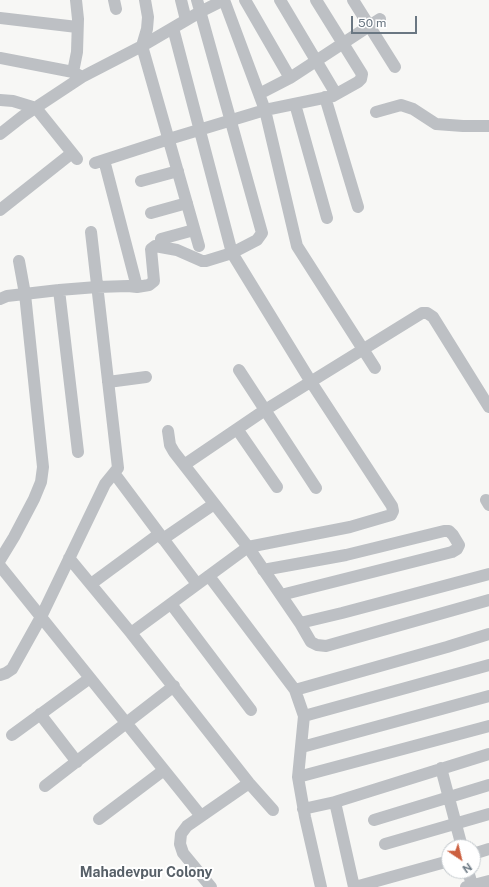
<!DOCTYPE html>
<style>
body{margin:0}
#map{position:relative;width:489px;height:887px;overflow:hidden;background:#f7f7f5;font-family:"Public Sans",sans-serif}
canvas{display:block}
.north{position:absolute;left:441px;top:839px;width:40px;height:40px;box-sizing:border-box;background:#fff;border:1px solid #c3c9cd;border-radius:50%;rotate:145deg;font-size:11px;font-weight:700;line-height:16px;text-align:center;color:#6a7782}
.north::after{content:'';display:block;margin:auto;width:14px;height:18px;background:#cc6040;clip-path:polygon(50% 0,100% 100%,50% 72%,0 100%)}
.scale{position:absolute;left:351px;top:16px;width:66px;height:18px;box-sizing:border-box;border:2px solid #6a7782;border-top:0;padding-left:5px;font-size:12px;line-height:14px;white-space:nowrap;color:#6a7782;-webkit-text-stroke:3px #fff;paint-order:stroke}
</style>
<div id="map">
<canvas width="489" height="887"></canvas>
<div class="north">N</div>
<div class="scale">50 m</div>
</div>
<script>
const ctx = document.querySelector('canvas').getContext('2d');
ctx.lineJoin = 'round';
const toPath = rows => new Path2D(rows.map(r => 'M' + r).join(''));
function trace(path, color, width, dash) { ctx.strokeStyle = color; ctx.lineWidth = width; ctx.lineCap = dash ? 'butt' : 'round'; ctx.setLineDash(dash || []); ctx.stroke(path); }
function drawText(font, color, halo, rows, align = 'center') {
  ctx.font = font + ' "Public Sans",sans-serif'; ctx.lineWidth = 4; ctx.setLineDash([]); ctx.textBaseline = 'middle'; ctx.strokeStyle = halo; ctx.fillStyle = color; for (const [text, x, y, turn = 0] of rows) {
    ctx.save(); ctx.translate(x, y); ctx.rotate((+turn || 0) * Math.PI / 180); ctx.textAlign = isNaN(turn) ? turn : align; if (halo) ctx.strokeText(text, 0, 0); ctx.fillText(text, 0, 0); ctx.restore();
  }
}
const minor = toPath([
 [114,0,116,9],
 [145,0,148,17,147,29,142,46,199,246],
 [181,0,186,20],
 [224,0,265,110,297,246,375,368],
 [245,0,290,78],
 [280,0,336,94],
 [353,0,395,67],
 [0,18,77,27],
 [173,28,232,253,257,240,262,233,197,0],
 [0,58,73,72,82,77],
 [73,72,77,52,78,19,76,0],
 [259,94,290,78,380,19],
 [325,97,358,207],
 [0,100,13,101,36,108,77,159],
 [295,104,327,218],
 [376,112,401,105,413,109,436,124,463,126,489,126],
 [0,134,23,116,82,77,142,46,200,12,224,0],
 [104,160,137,287],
 [95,163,169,139,265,110,333,96,358,82,361,79,362,74,316,0],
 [141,181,178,171],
 [0,210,72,153],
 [151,213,187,203],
 [161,239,194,230],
 [59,290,78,452],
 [0,299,7,296,59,290,97,287,128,286,137,287,149,285,154,281,151,249,155,246,177,250,202,261,206,261,232,253,311,382,392,506,393,511,391,515,350,527,248,547,131,633],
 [239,370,316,488],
 [108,382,146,377],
 [237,429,277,487],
 [168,431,170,445,174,452,248,547,300,623,342,613,489,574],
 [184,465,265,410,422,313,427,313,433,317,489,407],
 [114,473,197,584],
 [486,500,489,505],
 [163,539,214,504],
 [69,558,131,633,249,783,273,810],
 [0,560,14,537,34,499,41,482,43,467,25,294,19,261],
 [0,566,201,816],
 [263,570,346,555,444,531,449,531,453,535,459,545,457,549,452,552,281,595],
 [209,576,295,690,304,716,298,777,305,817,321,887],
 [91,584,159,534],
 [171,604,251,710],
 [300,623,311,642,317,645,326,646,489,600],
 [0,675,6,673,12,669,41,617,105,484,118,468,91,232],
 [295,690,447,647,489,634],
 [40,714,77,762],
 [304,716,489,665],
 [12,735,90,678],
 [302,747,489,696],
 [441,768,462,847],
 [298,777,489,726],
 [45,786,174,686],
 [303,809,335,802],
 [99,819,164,770],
 [374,820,489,785],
 [385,844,489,814],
 [473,854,489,849],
 [468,871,472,885],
 [211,887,183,853,180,844,181,834,187,826,249,783],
 [354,887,335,802,489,754],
 [355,887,449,861],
 [466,887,489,881]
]);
const neighbourhoodNames = [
 ["Mahadevpur Colony",146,873]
];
trace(minor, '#bdc0c4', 12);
drawText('bold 14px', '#576068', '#fff', neighbourhoodNames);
</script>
